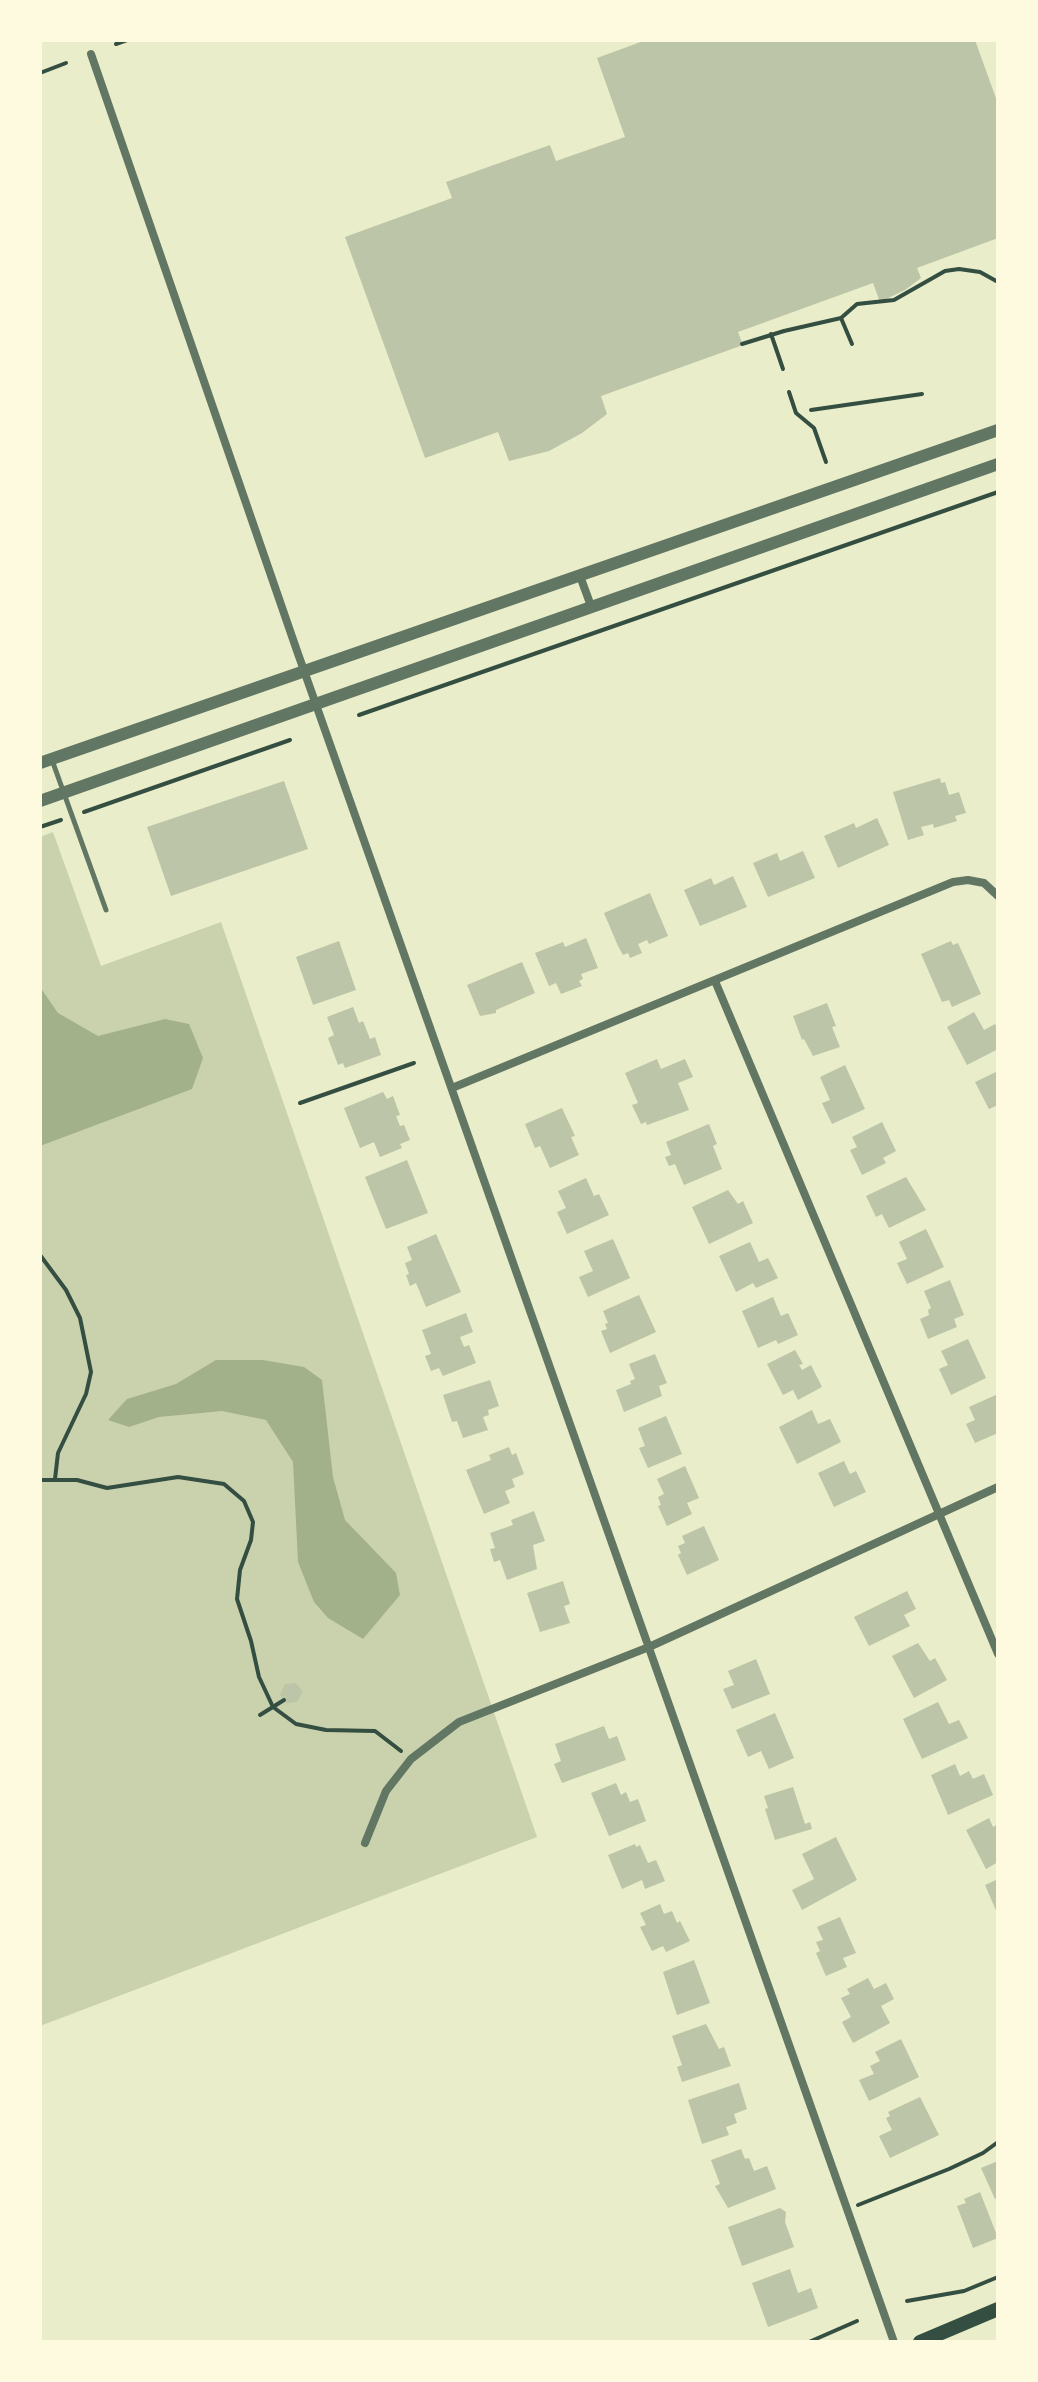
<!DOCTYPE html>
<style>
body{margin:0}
#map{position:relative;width:1038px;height:2382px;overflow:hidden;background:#e9edc9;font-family:Ubuntu,sans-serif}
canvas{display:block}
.frame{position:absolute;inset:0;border:42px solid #fefae0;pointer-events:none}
</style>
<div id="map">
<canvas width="1038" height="2382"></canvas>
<div class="frame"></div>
</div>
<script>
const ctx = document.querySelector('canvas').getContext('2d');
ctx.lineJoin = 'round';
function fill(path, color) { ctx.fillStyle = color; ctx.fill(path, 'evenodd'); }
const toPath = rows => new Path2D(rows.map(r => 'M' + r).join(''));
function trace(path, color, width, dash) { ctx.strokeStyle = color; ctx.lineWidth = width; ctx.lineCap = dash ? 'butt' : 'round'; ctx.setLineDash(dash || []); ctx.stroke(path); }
const green = toPath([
 [53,832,101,966,221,922,537,1837,40,2026,40,837]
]);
const water = toPath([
 [40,987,58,1013,98,1036,165,1019,189,1024,203,1058,192,1089,40,1146],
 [216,1360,263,1360,304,1367,322,1380,333,1477,345,1520,396,1573,400,1595,363,1639,328,1618,314,1602,298,1562,293,1462,266,1420,222,1411,159,1417,129,1427,108,1420,127,1399,176,1384]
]);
const building = toPath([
 [646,40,975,40,998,104,998,238,917,268,921,278,905,290,880,302,873,283,738,332,743,345,601,396,607,414,582,433,549,451,509,461,498,432,425,458,345,237,452,198,446,182,550,145,556,161,625,137,597,58],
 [940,778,941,783,945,782,949,795,959,792,966,813,955,816,957,821,934,828,933,824,921,827,924,835,908,840,893,792],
 [284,781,308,849,171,896,147,827],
 [877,818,889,845,838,868,824,836,854,823,856,828],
 [803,851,815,878,768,897,753,863,777,853,780,861],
 [733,876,747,907,700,926,684,890,711,878,714,885],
 [650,893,668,936,649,944,647,940,638,944,642,953,630,958,628,953,623,955,618,946,604,913],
 [586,938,598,968,581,974,583,979,579,981,582,986,561,994,556,983,549,986,535,953,563,942,565,947],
 [339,941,356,990,313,1005,296,957],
 [951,941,953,945,958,943,981,994,952,1007,949,1000,942,1002,921,954],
 [522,962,535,993,496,1010,496,1013,480,1016,467,985],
 [827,1003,836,1026,832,1027,840,1047,813,1056,804,1039,802,1040,793,1016],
 [353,1007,359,1023,363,1021,370,1039,375,1037,381,1055,345,1068,343,1063,338,1065,328,1038,334,1035,327,1017],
 [974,1012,984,1030,995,1024,998,1031,998,1049,967,1065,947,1027],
 [657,1059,661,1069,685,1059,693,1077,678,1083,689,1110,647,1125,646,1122,641,1124,632,1105,638,1103,625,1073],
 [845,1065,865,1109,832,1124,822,1103,830,1100,820,1077],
 [998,1071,998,1105,989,1109,975,1082],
 [383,1092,387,1099,393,1096,400,1115,396,1116,400,1126,404,1125,410,1140,400,1144,402,1148,380,1157,374,1142,360,1148,344,1108],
 [562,1108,575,1136,571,1137,579,1155,550,1168,540,1146,535,1148,525,1124],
 [882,1122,896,1151,883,1158,886,1163,862,1175,850,1150,857,1147,852,1137],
 [709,1124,717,1144,713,1146,722,1169,684,1185,675,1164,669,1166,665,1157,671,1155,666,1142],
 [407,1160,428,1213,386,1229,365,1177],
 [906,1177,926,1210,889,1228,882,1214,876,1217,866,1196],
 [586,1178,594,1196,599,1194,609,1215,567,1234,557,1212,566,1208,558,1191],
 [728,1190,738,1204,743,1201,753,1223,709,1244,692,1207],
 [926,1229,944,1267,907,1284,897,1263,907,1259,899,1242],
 [436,1234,461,1292,426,1307,416,1283,410,1286,406,1275,409,1274,405,1263,412,1260,407,1247],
 [613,1239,630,1278,588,1297,579,1277,593,1271,584,1251],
 [750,1242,759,1262,768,1258,778,1278,756,1288,753,1283,736,1292,719,1256],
 [950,1280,964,1315,954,1319,957,1327,928,1339,920,1319,929,1315,928,1310,931,1308,924,1291],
 [639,1295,656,1332,610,1353,601,1331,607,1329,605,1324,608,1323,603,1311],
 [773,1297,781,1316,788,1313,798,1335,778,1344,776,1340,758,1348,742,1311],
 [466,1313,473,1332,460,1337,464,1347,469,1345,476,1363,443,1376,439,1368,431,1371,425,1356,431,1354,422,1330],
 [968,1339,986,1378,951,1395,939,1369,948,1365,941,1351],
 [795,1350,803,1364,799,1365,802,1370,811,1365,822,1387,798,1400,793,1390,783,1395,767,1364],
 [655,1354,667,1383,659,1386,662,1396,624,1412,616,1390,631,1384,630,1381,635,1379,629,1364],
 [490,1380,499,1406,488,1410,489,1415,483,1417,488,1430,463,1438,457,1421,452,1422,443,1395],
 [998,1394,998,1433,975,1443,966,1424,975,1420,969,1407],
 [812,1410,818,1424,830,1419,841,1442,797,1464,779,1427],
 [666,1416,682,1454,648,1468,639,1448,645,1446,638,1428],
 [509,1447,512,1455,516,1453,524,1474,512,1479,515,1487,505,1491,510,1503,484,1514,466,1470,491,1460,489,1455],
 [844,1461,850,1474,856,1471,866,1492,834,1507,818,1473],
 [685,1466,699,1498,687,1503,692,1514,667,1526,658,1506,661,1505,658,1497,664,1494,657,1479],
 [534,1511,545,1541,533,1545,537,1569,507,1580,500,1560,494,1562,490,1549,495,1548,490,1533,513,1525,511,1520],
 [704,1526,719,1560,687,1575,678,1555,681,1553,678,1546,685,1543,682,1536],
 [563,1581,570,1604,564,1606,570,1623,540,1632,527,1593],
 [907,1591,916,1609,904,1615,910,1626,869,1646,854,1617],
 [918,1643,930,1661,935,1658,947,1680,914,1698,892,1656],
 [756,1659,770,1694,732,1709,723,1689,734,1685,728,1671],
 [296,1683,303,1692,297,1702,287,1703,280,1695,285,1684],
 [938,1702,949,1724,959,1720,968,1738,922,1759,903,1719],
 [775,1713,794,1758,769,1769,761,1751,748,1757,736,1730],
 [604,1726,609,1739,617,1736,626,1760,562,1783,554,1764,561,1761,555,1744],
 [955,1764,960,1776,969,1771,973,1779,984,1774,993,1795,948,1815,931,1775],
 [616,1783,621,1795,626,1792,630,1802,638,1799,646,1821,609,1836,591,1793],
 [793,1787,805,1824,810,1822,812,1829,775,1840,765,1809,768,1808,764,1796],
 [989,1818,993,1827,998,1824,998,1862,986,1869,966,1830],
 [836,1837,857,1880,802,1910,792,1890,814,1879,802,1854],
 [635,1844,636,1847,640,1845,648,1863,656,1860,665,1881,645,1889,642,1880,622,1889,608,1855],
 [998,1879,998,1915,985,1885],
 [660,1904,664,1914,672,1911,677,1923,680,1921,690,1941,666,1952,663,1946,652,1951,640,1927,646,1925,640,1913],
 [840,1917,856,1953,843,1958,847,1967,826,1976,816,1953,820,1951,816,1942,823,1940,817,1927],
 [694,1960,710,2003,677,2015,663,1972],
 [868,1978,874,1989,886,1983,894,1999,881,2006,890,2023,853,2043,842,2022,851,2017,841,1998,850,1994,847,1989],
 [706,2024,719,2049,724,2047,731,2066,682,2082,677,2067,682,2065,672,2036],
 [901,2039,919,2077,869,2101,859,2080,874,2074,870,2066,880,2061,875,2052],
 [739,2083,747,2109,734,2114,737,2123,726,2127,729,2135,702,2144,688,2100],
 [920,2097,939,2135,890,2158,879,2136,892,2130,886,2118,890,2116,888,2112],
 [741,2149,745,2159,749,2158,754,2171,767,2166,776,2189,728,2208,715,2186,720,2184,711,2160],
 [998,2161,998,2198,995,2199,981,2168],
 [980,2192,998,2238,973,2248,957,2206,966,2203,964,2199],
 [780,2208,786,2212,785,2222,794,2247,742,2266,728,2227],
 [790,2269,798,2293,811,2288,818,2308,768,2327,752,2283]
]);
const path = toPath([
 [116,44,127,40],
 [40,73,66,63],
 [841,318,852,344],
 [771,334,783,369],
 [742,344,784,331,841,318,857,304,894,300,945,271,959,269,980,272,998,282],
 [789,392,796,413,814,428,826,462],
 [811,410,922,394],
 [359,715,998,492],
 [84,812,290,740],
 [40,827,61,820],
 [300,1103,414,1063],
 [40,1255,66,1290,80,1318,91,1372,86,1394,58,1453,55,1479],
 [40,1480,77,1480,107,1488,178,1477,224,1484,244,1501,253,1522,251,1540,240,1570,237,1599,251,1641,259,1677,273,1707,296,1724,326,1730,375,1731,401,1751],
 [260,1715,284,1700],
 [858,2205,949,2169,983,2153,998,2142],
 [907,2301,964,2291,998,2277],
 [809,2342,857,2321]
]);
const service = toPath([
 [52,760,106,910]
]);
const minor = toPath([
 [91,54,296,648,894,2342],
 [580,576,591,606],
 [715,981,998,1654],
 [452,1088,953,882,968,880,984,883,998,896],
 [365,1843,386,1791,411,1759,459,1722,649,1647,998,1487]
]);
const tertiary = toPath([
 [40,763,998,430],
 [40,801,998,464]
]);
const secondary = toPath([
 [920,2342,998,2309]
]);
fill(green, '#cad2ad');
fill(water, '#a3b18a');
fill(building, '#bcc5a7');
trace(path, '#344e41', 4);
trace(service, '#617663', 5);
trace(minor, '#617663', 8);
trace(tertiary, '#617663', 12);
trace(secondary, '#344e41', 14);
</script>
